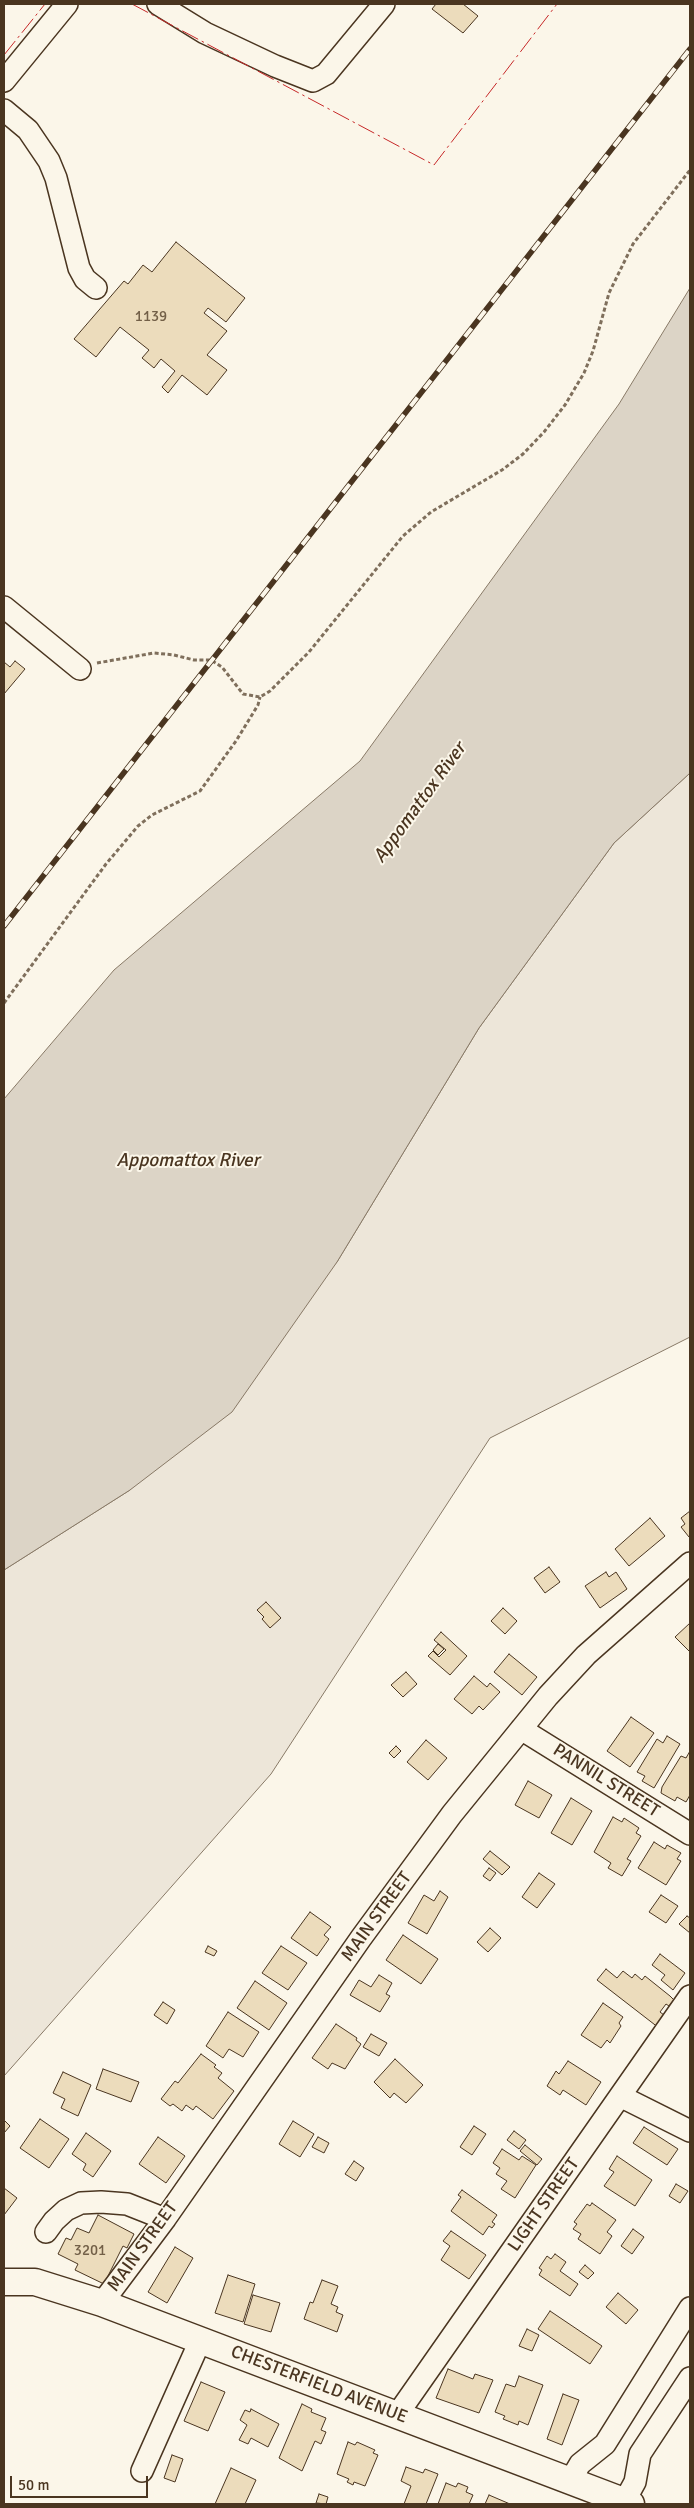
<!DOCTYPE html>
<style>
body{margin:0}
#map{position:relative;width:694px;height:2508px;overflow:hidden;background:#fbf6e9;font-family:Signika,sans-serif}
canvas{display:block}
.frame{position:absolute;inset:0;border:5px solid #4a3520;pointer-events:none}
.scale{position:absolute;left:10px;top:2476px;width:138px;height:22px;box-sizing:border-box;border:2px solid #4a3520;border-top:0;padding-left:6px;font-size:15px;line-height:18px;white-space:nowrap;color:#4a3520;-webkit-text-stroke:4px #fbf6e9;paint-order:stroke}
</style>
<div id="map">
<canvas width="694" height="2508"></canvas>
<div class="frame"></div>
<div class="scale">50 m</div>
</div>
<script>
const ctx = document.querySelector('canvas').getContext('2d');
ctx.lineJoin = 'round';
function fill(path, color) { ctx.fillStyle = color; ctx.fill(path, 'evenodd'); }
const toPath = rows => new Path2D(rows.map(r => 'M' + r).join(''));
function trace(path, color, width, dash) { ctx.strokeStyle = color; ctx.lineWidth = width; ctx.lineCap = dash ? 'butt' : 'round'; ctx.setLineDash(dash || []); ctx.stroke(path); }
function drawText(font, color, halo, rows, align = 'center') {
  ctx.font = font + ' Signika,sans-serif'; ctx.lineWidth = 4; ctx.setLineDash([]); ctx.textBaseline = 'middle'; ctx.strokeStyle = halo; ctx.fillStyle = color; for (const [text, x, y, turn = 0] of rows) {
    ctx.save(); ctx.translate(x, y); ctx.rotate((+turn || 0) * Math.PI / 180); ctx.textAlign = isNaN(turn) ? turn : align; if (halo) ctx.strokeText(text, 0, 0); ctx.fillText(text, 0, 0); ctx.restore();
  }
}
const green = toPath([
 [690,773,690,1337,490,1438,271,1774,4,2076,4,1570,130,1490,337,1262,479,1028,614,843,690,773]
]);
const water = toPath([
 [690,288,690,773,614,843,479,1028,337,1262,232,1412,130,1490,4,1570,4,1099,114,970,360,761,619,404,690,288]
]);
const building = toPath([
 [436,4,463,4,478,16,463,33,432,9,436,4],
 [176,242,245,298,226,322,208,308,204,313,227,331,207,355,227,370,207,395,182,375,168,393,162,387,175,371,161,359,154,368,142,358,149,350,120,327,96,357,74,339,124,281,128,284,143,265,152,272,176,242],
 [15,661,25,669,4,694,4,662,10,667,15,661],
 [690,1511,690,1536,689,1537,681,1527,685,1524,681,1518,690,1511],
 [650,1518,665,1536,629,1566,615,1549,650,1518],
 [549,1567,560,1582,545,1593,534,1578,549,1567],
 [606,1572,609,1577,616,1572,627,1589,600,1608,585,1586,606,1572],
 [266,1602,281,1618,270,1628,262,1619,264,1617,257,1610,266,1602],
 [503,1608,517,1621,505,1634,491,1621,503,1608],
 [690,1623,690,1652,675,1637,690,1623],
 [441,1632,467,1656,450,1675,428,1656,433,1651,439,1657,446,1650,434,1640,441,1632],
 [438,1644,444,1649,438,1655,433,1650,438,1644],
 [509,1654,537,1677,522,1695,494,1672,509,1654],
 [406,1672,417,1684,403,1697,391,1685,406,1672],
 [474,1676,487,1687,490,1683,500,1692,483,1710,479,1706,472,1714,454,1699,474,1676],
 [631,1717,654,1733,630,1767,607,1751,631,1717],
 [667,1736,680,1744,654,1788,642,1781,645,1776,637,1772,657,1739,663,1743,667,1736],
 [426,1740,447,1758,428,1780,407,1762,426,1740],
 [396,1746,401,1751,394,1758,389,1753,396,1746],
 [690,1751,690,1795,686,1802,677,1797,675,1801,661,1793,662,1787,681,1756,686,1758,690,1751],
 [528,1781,552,1795,539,1818,515,1805,528,1781],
 [571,1798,592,1811,572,1845,551,1833,571,1798],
 [613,1817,622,1822,624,1818,639,1828,636,1833,641,1836,627,1859,631,1861,622,1876,608,1868,611,1863,594,1852,613,1817],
 [654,1842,665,1849,667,1845,681,1853,677,1859,681,1861,666,1885,638,1868,654,1842],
 [490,1851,510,1867,502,1875,483,1859,490,1851],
 [489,1868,496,1873,490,1881,483,1876,489,1868],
 [539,1873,555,1884,537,1908,522,1897,539,1873],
 [440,1891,448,1897,427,1934,408,1923,424,1895,434,1901,440,1891],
 [661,1895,678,1906,666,1923,649,1912,661,1895],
 [310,1912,331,1927,324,1935,329,1939,317,1956,291,1938,310,1912],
 [687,1916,690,1918,690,1933,679,1924,687,1916],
 [490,1928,501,1938,488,1952,477,1942,490,1928],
 [403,1935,438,1959,421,1984,386,1960,403,1935],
 [208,1946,217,1951,214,1956,205,1952,208,1946],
 [281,1946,307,1963,288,1990,262,1973,281,1946],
 [660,1954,685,1973,673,1990,661,1980,665,1975,652,1965,660,1954],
 [606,1969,617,1978,623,1971,632,1978,635,1974,642,1980,645,1976,670,1996,674,2000,669,2006,666,2004,660,2012,664,2015,659,2028,597,1980,606,1969],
 [379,1975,392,1983,386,1994,390,1996,380,2012,350,1995,359,1980,371,1987,379,1975],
 [255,1981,287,2003,269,2030,237,2008,255,1981],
 [163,2002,175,2010,167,2024,154,2015,163,2002],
 [603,2003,623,2017,619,2023,621,2026,610,2043,607,2040,601,2048,581,2035,603,2003],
 [228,2012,259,2032,243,2057,229,2049,223,2058,206,2046,228,2012],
 [336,2024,357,2038,356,2040,361,2044,345,2069,332,2063,328,2069,312,2058,336,2024],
 [371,2034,387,2043,379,2056,363,2047,371,2034],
 [201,2054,216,2065,214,2067,222,2073,218,2078,234,2091,213,2119,196,2106,193,2110,186,2105,182,2111,173,2104,170,2106,161,2099,175,2081,178,2083,201,2054],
 [395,2059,423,2085,406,2103,394,2093,390,2098,374,2082,395,2059],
 [568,2061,601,2082,586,2105,563,2090,560,2095,547,2086,556,2071,559,2074,568,2061],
 [103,2069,139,2082,131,2102,96,2089,103,2069],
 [63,2072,91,2085,78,2116,61,2108,65,2099,53,2093,63,2072],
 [40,2119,69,2139,49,2168,20,2148,40,2119],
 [4,2120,10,2126,4,2133,4,2120],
 [293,2121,314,2134,300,2157,279,2144,293,2121],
 [474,2126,486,2134,472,2155,460,2147,474,2126],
 [644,2127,678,2149,667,2165,633,2143,644,2127],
 [514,2131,526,2140,519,2149,507,2140,514,2131],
 [86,2133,111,2151,93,2177,83,2170,86,2164,72,2154,86,2133],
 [158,2137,185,2156,166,2183,139,2164,158,2137],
 [318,2137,329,2143,324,2153,312,2147,318,2137],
 [525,2145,542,2159,537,2165,520,2151,525,2145],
 [502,2149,519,2160,522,2156,536,2165,515,2198,501,2189,507,2181,496,2174,500,2168,493,2163,502,2149],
 [617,2156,652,2180,635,2206,604,2186,614,2172,609,2169,617,2156],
 [354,2161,364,2168,356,2181,345,2174,354,2161],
 [676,2184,688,2191,680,2203,669,2196,676,2184],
 [4,2188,17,2198,4,2215,4,2188],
 [462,2190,497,2215,492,2222,495,2224,492,2228,489,2226,483,2235,451,2211,461,2197,458,2195,462,2190],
 [592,2203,616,2220,607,2232,612,2236,600,2254,578,2239,581,2234,573,2229,577,2224,574,2222,587,2204,590,2206,592,2203],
 [98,2215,134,2234,127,2248,123,2246,104,2284,75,2270,78,2264,58,2254,66,2238,71,2240,77,2228,89,2233,98,2215],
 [633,2229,644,2237,632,2254,621,2246,633,2229],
 [451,2231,486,2255,469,2279,441,2260,450,2246,443,2241,451,2231],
 [175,2247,193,2258,167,2303,148,2292,175,2247],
 [555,2254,566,2262,560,2271,578,2284,570,2296,539,2275,542,2270,539,2268,547,2256,551,2259,555,2254],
 [585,2265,594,2273,588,2279,579,2272,585,2265],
 [228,2275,255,2284,243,2322,215,2313,228,2275],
 [322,2280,338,2286,331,2304,338,2307,336,2312,343,2315,337,2332,304,2319,310,2302,313,2303,322,2280],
 [618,2293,638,2310,626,2324,606,2307,618,2293],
 [253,2295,280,2303,271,2332,244,2324,253,2295],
 [550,2311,602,2346,590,2364,538,2329,550,2311],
 [527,2329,539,2335,532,2351,519,2346,527,2329],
 [448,2369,473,2379,475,2374,493,2380,479,2413,436,2398,448,2369],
 [519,2376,543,2385,528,2425,519,2421,518,2425,503,2419,505,2416,495,2412,506,2384,515,2387,519,2376],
 [201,2382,225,2392,208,2431,184,2421,201,2382],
 [563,2394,579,2400,562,2445,547,2439,563,2394],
 [302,2404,312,2409,311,2412,326,2418,321,2430,326,2432,321,2444,315,2441,302,2471,279,2458,302,2404],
 [251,2409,279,2424,268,2447,251,2438,248,2444,239,2440,247,2425,240,2420,245,2410,250,2412,251,2409],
 [348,2442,355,2445,357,2442,375,2450,373,2453,378,2455,365,2486,354,2482,353,2485,347,2482,349,2479,337,2474,348,2442],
 [172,2455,183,2459,175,2482,164,2478,172,2455],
 [406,2467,423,2473,425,2469,438,2474,426,2504,404,2504,411,2486,401,2481,406,2467],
 [231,2468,256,2480,245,2504,215,2504,231,2468],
 [446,2483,456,2487,458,2483,468,2487,466,2492,473,2495,469,2504,438,2504,446,2483],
 [319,2494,328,2497,326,2504,316,2503,319,2494],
 [489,2495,510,2504,485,2504,489,2495]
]);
const path = toPath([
 [97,663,154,653,174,655,194,660,211,660,222,667,243,694,260,697,270,691,309,652,403,536,431,512,502,470,523,454,544,432,565,405,584,373,593,351,609,293,633,244,690,170],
 [4,1003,106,864,138,826,152,815,200,791,236,741,258,705,260,697]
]);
const minor = toPath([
 [158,4,205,33,275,66,313,81,326,74,384,4],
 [4,81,67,4],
 [4,110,28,130,49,161,56,178,79,268,85,279,96,288],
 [4,607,80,669],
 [521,1729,690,1834],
 [620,2096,690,2131],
 [46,2232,54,2221,66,2210,81,2203,101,2202,127,2204,165,2219],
 [102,2303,165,2219,361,1938,452,1814,548,1696,586,1655,690,1563],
 [397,2415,690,1996],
 [142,2471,200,2341],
 [570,2481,580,2464,605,2444,690,2308],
 [624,2502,635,2482,640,2454,690,2378]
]);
const major = toPath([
 [4,2282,35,2282,102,2303,631,2504]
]);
const rail = toPath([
 [4,926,690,49]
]);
const power = toPath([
 [132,4,434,165,557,4],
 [4,55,45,4]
]);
const numberNames = [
 ["1139",151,317],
 ["3201",90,2251]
];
const streetNames = [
 ["PANNIL STREET",606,1781,32],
 ["MAIN STREET",377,1917,-54],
 ["LIGHT STREET",544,2205,-55],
 ["MAIN STREET",143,2247,-54],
 ["CHESTERFIELD AVENUE",319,2385,21]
];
const waterNames = [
 ["Appomattox River",420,803,-54],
 ["Appomattox River",188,1161]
];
fill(green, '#ede6d9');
trace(green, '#887966', 1);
fill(water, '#dcd4c6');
trace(water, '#887966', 1);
fill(building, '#ecdcbc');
trace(building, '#4a3520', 1);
trace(minor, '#4a3520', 24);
trace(major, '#4a3520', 29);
trace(path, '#7f6f5c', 3, [4, 2.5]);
trace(minor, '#fbf6e9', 21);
trace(major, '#fbf6e9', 26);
trace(rail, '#4a3520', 5.5);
trace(rail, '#fbf6e9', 4, [11]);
trace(power, '#c62828', 1, [18, 4, 2.5, 4]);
drawText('15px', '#725f47', null, numberNames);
drawText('18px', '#4a3520', '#fbf6e9', streetNames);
drawText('italic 19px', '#4a3520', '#fbf6e9', waterNames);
</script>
